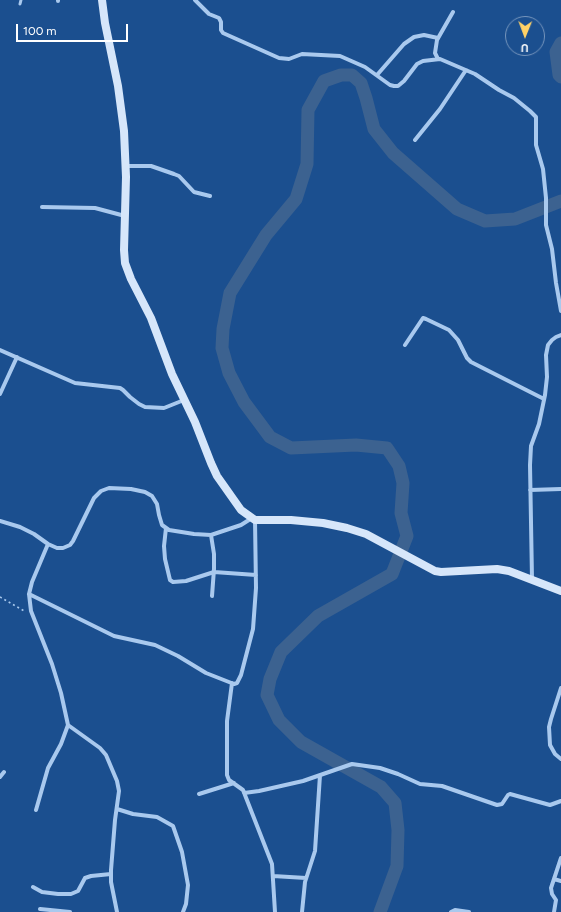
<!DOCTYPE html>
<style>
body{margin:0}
#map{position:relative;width:561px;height:912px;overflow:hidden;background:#1b4f8f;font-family:Figtree,sans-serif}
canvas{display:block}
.north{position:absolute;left:505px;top:16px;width:40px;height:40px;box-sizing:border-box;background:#1b4f8f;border:1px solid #7695bc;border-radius:50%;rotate:181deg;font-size:11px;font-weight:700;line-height:16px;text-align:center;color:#fff}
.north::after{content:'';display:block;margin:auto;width:14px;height:18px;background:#ffd166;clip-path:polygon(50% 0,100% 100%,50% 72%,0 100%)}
.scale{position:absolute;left:16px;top:24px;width:112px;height:18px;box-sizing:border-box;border:2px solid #fff;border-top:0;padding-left:5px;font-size:12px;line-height:14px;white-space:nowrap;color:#fff;-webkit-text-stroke:3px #1b4f8f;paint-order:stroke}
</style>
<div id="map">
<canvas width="561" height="912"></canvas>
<div class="north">U</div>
<div class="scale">100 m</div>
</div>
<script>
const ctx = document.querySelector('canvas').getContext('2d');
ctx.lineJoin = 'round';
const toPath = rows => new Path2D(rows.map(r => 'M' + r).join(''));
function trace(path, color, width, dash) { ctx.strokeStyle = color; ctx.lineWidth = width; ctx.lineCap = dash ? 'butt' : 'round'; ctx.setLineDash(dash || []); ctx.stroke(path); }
const river = toPath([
 [561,43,556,52,559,75,561,77],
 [380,912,397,866,398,830,395,803,381,787,301,742,279,720,267,695,270,679,281,652,318,616,392,574,407,536,401,513,403,483,399,466,387,448,356,445,291,448,270,437,244,402,229,373,222,348,223,329,230,293,266,235,296,199,307,164,308,110,324,81,341,75,352,75,361,83,366,98,374,129,393,153,457,209,485,221,515,219,561,201]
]);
const path = toPath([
 [0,597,26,612]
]);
const lane = toPath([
 [20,4,21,0]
]);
const street = toPath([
 [195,0,209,14,219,18,221,22,221,30,223,33,279,58,289,59,302,54,340,56,365,67,390,85,394,86,398,86,404,81,417,64,423,61,440,59,475,74,499,90,514,98,530,111,536,117,536,145,543,169,546,198,546,225,552,249,556,283,561,311],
 [58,1,58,0],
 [438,59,435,53,437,40,453,12],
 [377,75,404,44,414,37,424,35,438,38],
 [415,140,440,109,466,70],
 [126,166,151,166,174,174,179,176,194,192,210,196],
 [42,207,95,208,125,216],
 [405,345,423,318,426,319,449,330,458,340,467,358,471,362,544,399],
 [0,350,75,383,120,388,123,390,130,397,139,404,145,407,164,408,184,400],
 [0,394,17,357],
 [530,490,561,489],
 [0,521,20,527,34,534,48,544,57,548,63,548,70,545,73,541,94,498,101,491,109,488,131,489,145,492,152,496,157,504,159,515,162,525,169,530,194,534,211,535,241,525,252,518],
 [166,528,164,546,165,559,170,580,173,582,186,581,214,572,256,575],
 [211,535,214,554,214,569,212,596],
 [48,544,32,582,29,594,31,611,52,664,61,693,68,725,100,748,106,755,117,781,119,791,115,820,111,870,111,882,117,912],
 [532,579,530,465,531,446,539,424,545,395,547,377,546,355,548,345,552,340,556,337,561,335],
 [29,594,114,636,155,645,178,656,206,673,234,684,237,683,241,675,253,629,256,588,255,520],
 [232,683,227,721,227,775,229,780,243,790,272,864,275,912],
 [561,688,551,719,549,727,550,745,555,754,561,759],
 [0,777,4,772],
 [244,793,259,791,303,781,352,764,380,768,398,774,420,784,442,786,497,805,502,804,508,795,510,794,550,805,561,801],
 [199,794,234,783],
 [117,809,133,814,157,817,173,826,182,852,188,885,186,904,183,912],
 [36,810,48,768,61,744,68,725],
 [273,876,306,878],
 [554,879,561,881],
 [33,887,42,892,58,894,71,894,78,891,85,878,91,876,111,874],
 [40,909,70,912],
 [302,912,305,882,315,851,320,775],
 [451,912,455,910,469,912],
 [554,912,556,900,552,894,551,888,561,858]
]);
const secondary = toPath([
 [102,0,105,23,118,86,124,131,126,177,124,250,125,263,131,279,151,318,172,374,195,422,211,463,217,476,241,510,255,520,291,520,323,523,347,528,366,534,435,571,441,572,497,569,509,571,561,591]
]);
trace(river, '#3c6290', 13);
trace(path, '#a9c9ee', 1.5, [2, 3]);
trace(lane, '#a9c9ee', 3);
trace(street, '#a9c9ee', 4);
trace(secondary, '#d6e6fa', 8);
</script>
